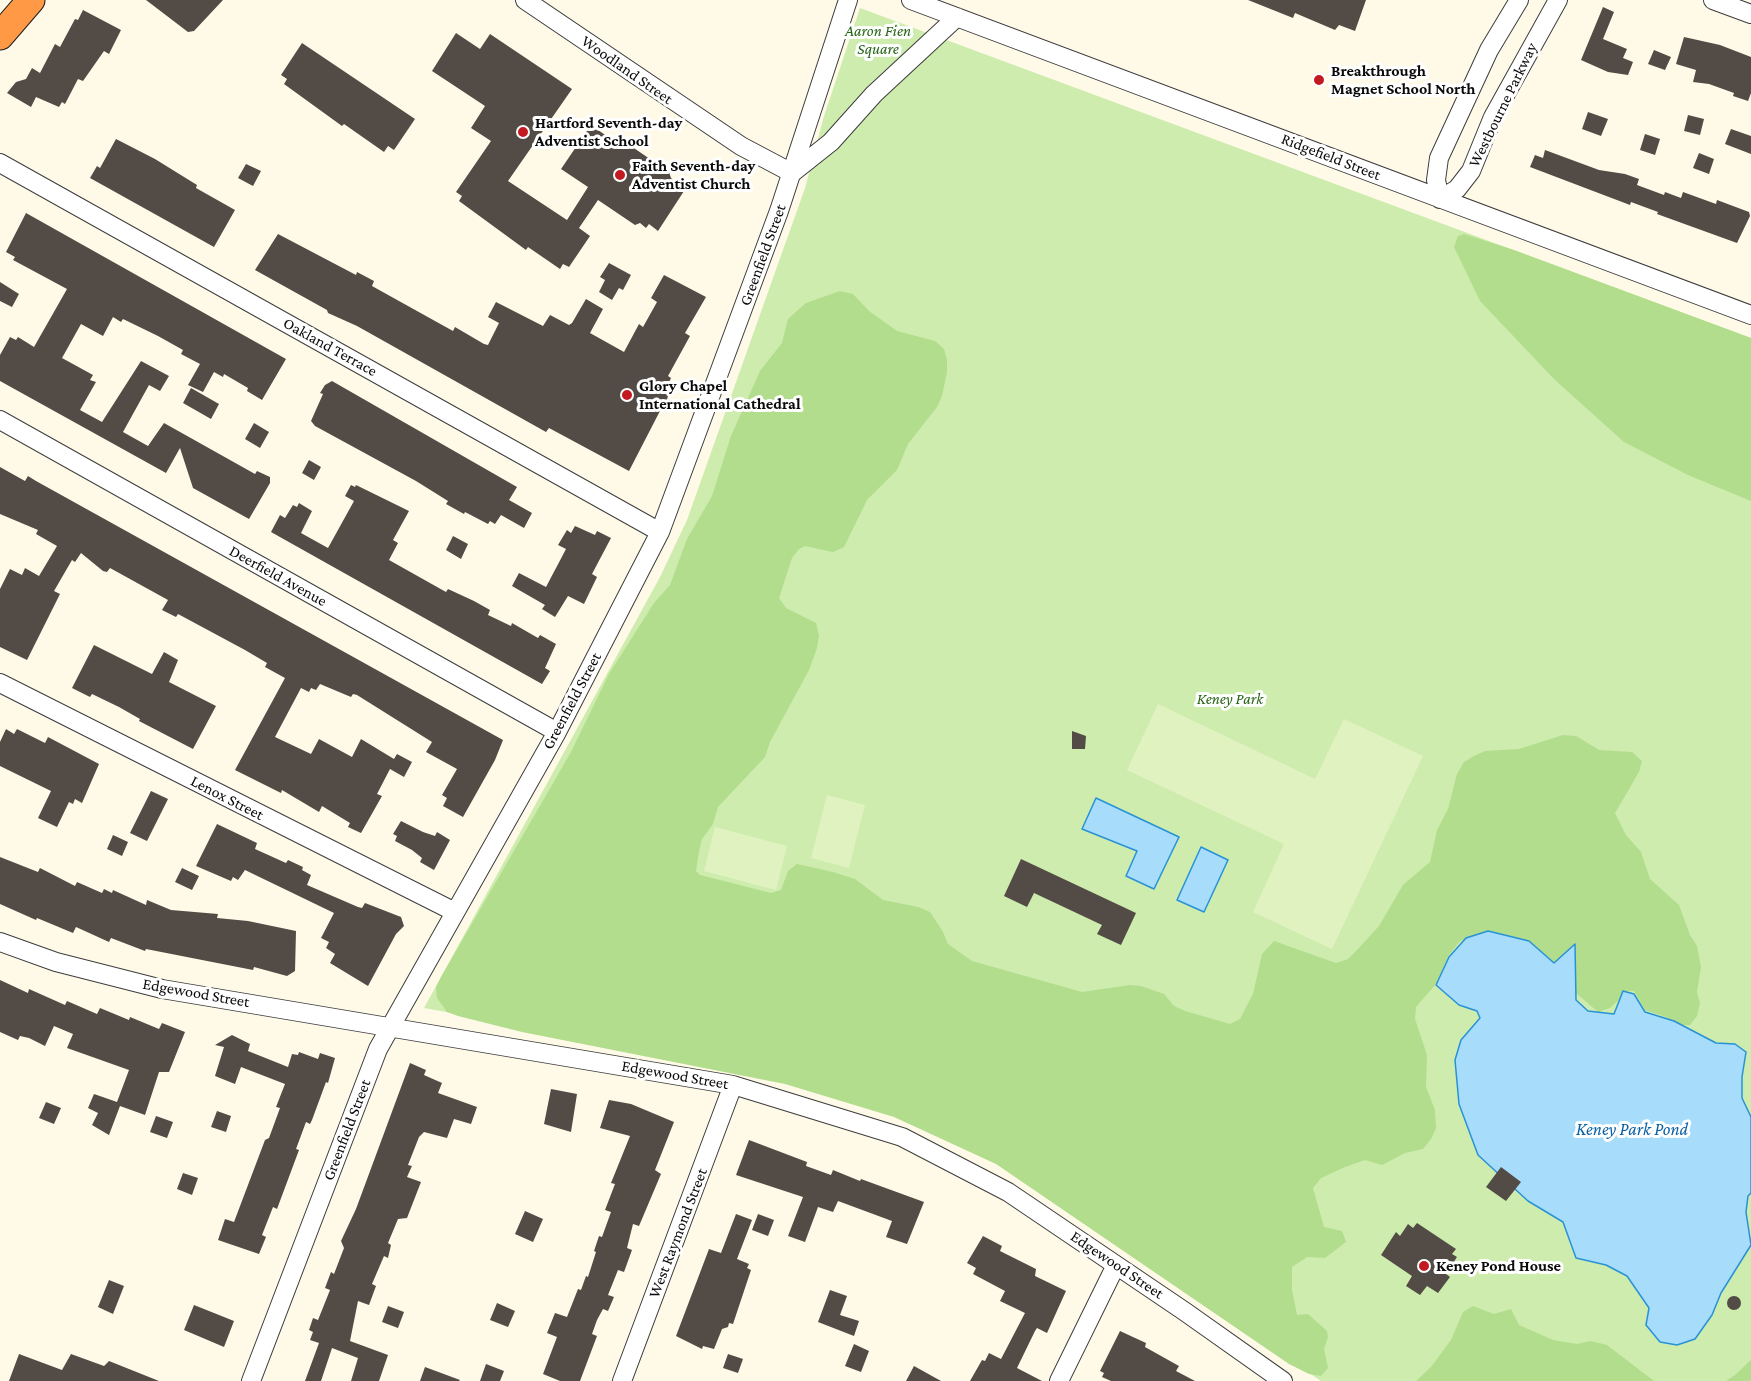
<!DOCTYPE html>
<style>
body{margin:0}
canvas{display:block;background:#fffae7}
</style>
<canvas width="1751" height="1381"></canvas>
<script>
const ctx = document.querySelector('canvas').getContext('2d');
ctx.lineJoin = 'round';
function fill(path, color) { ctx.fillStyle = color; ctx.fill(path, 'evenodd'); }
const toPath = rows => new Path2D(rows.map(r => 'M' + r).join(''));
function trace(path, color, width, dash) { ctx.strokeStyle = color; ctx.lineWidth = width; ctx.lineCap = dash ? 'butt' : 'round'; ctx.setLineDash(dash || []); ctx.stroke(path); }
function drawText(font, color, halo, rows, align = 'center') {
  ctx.font = font + ' "Crimson Pro",serif'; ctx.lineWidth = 6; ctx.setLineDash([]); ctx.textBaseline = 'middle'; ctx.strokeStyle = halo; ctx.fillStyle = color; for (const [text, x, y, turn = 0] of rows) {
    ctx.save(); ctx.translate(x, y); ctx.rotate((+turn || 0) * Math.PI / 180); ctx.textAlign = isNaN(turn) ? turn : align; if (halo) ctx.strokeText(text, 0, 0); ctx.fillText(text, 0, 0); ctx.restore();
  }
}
const green = toPath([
 [860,8,1751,338,1751,1381,1321,1381,1024,1179,944,1135,860,1101,737,1065,424,1008,660,577,687,520,805,188,824,116]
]);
const forest = toPath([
 [1464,234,1514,250,1751,338,1751,501,1688,475,1624,442,1555,380,1480,301,1454,247,1458,236],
 [840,291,853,294,869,311,897,331,935,341,944,349,947,360,947,372,942,396,937,407,908,444,897,470,867,500,844,547,833,552,805,546,799,549,792,558,779,598,786,608,816,623,819,636,817,648,809,670,770,742,765,757,718,807,713,824,702,839,699,851,696,871,700,875,771,893,781,890,788,871,797,864,833,872,855,879,883,900,918,907,930,912,943,932,948,944,972,961,1082,992,1130,985,1141,986,1164,994,1174,1006,1185,1011,1230,1024,1240,1019,1253,994,1262,954,1274,941,1336,963,1348,959,1359,948,1379,926,1403,885,1430,862,1437,830,1448,809,1457,774,1464,762,1474,756,1485,751,1519,749,1563,735,1576,736,1599,750,1632,752,1642,761,1639,772,1615,813,1626,835,1641,852,1650,879,1679,905,1690,935,1697,946,1701,967,1697,992,1700,1003,1697,1016,1690,1025,1677,1025,1666,1017,1645,1010,1634,991,1628,991,1610,1008,1598,1012,1576,993,1575,952,1555,965,1471,937,1460,941,1449,955,1435,985,1416,1007,1415,1019,1427,1055,1426,1087,1435,1110,1436,1128,1431,1139,1423,1149,1405,1153,1382,1165,1365,1160,1345,1167,1321,1178,1313,1188,1324,1227,1342,1231,1346,1242,1325,1258,1307,1257,1292,1267,1292,1290,1297,1315,1308,1314,1327,1331,1328,1337,1324,1349,1328,1368,1321,1376,1309,1374,1289,1364,996,1164,894,1117,785,1084,522,1032,458,1016,447,1012,437,998,436,987,441,977,571,752,609,674,654,603,670,585,687,539,712,496,731,436,760,371,782,343,788,319,806,303],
 [1473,1306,1494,1314,1511,1309,1519,1325,1553,1340,1577,1344,1590,1341,1607,1345,1654,1381,1416,1381,1431,1367,1451,1340,1463,1312],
 [1751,1360,1751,1381,1726,1381,1735,1375]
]);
const pitch = toPath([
 [1158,704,1315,779,1344,719,1423,756,1332,949,1253,912,1284,844,1127,770],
 [827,795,865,805,849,868,811,858],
 [715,827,787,846,776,890,704,871]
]);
const water = toPath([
 [1096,798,1179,837,1154,889,1126,876,1137,851,1082,829,1096,798],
 [1201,847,1228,860,1204,912,1177,900,1201,847],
 [1488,931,1529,941,1554,963,1575,944,1576,1000,1588,1011,1614,1014,1623,991,1634,994,1645,1012,1674,1021,1716,1043,1735,1044,1746,1052,1742,1077,1742,1098,1751,1117,1751,1193,1748,1196,1746,1212,1751,1245,1721,1293,1712,1315,1695,1339,1677,1345,1660,1342,1646,1325,1649,1308,1627,1276,1606,1265,1576,1258,1563,1222,1528,1201,1478,1155,1459,1104,1455,1060,1461,1040,1480,1018,1477,1011,1459,1005,1436,985,1449,957,1466,938,1488,931]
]);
const building = toPath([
 [146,0,223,0,194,31,188,32],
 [1248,0,1366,0,1355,31,1339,25,1335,30,1295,13,1293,18],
 [1603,7,1614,12,1603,39,1627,49,1623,58,1633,62,1628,75,1608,72,1581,60],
 [83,10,121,30,109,54,104,51,83,81,78,79,65,104,62,102,59,107,36,97,31,107,7,93,16,82,26,79,32,68,40,73,55,44,60,47,75,19,78,20],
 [456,33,480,49,490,34,572,89,508,181,567,220,588,187,561,169,591,125,618,144,625,142,669,172,671,178,684,191,658,231,649,224,646,228,640,223,635,225,598,200,579,228,590,236,569,267,563,264,560,269,528,247,526,250,459,201,462,196,456,192,491,141,471,128,485,106,432,71],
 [1684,37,1720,45,1751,57,1751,93,1748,101,1733,96,1734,93,1709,84,1693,82,1696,70,1676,64],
 [302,43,415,119,394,150,388,146,384,152,344,124,342,126,284,84,287,79,281,75],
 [1654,50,1671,57,1665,70,1648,64],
 [1588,112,1608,119,1601,136,1582,129],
 [1688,115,1704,119,1700,135,1684,131],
 [1731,129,1751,136,1751,154,1725,144],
 [1645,134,1660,139,1655,155,1640,150],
 [116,139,155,159,197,185,196,188,235,210,214,247,90,178,97,166,100,168],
 [1545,150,1599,170,1625,174,1639,179,1637,185,1664,195,1665,192,1681,198,1683,192,1716,204,1717,200,1749,212,1750,216,1737,243,1657,214,1658,212,1631,202,1630,205,1530,167,1535,155,1543,158],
 [1699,153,1714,159,1709,174,1693,168],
 [246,164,261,171,253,186,238,178],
 [26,213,286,359,262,400,247,391,248,388,224,374,223,377,214,372,203,392,188,385,200,364,181,354,183,350,158,336,123,319,121,322,113,317,103,336,81,324,62,358,93,375,90,380,96,382,80,410,102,422,141,361,169,376,160,391,149,385,123,432,148,446,164,423,255,474,257,471,270,477,270,483,249,519,193,488,180,448,166,473,0,381,0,355,10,337,16,340,18,337,34,347,67,289,13,260,15,257,6,252],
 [278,234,356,275,357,272,374,281,372,286,453,331,455,327,484,344,488,345,499,323,488,317,496,302,543,326,550,315,569,325,572,323,586,299,603,309,590,333,624,352,639,324,643,327,657,302,651,298,664,275,706,297,685,333,690,336,668,376,671,378,666,389,670,391,663,410,661,409,629,471,549,428,546,432,357,326,328,313,327,310,255,270],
 [609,263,631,275,623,290,619,288,612,300,599,292,605,280,600,277],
 [0,282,19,294,12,307,0,301],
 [332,381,517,487,509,500,532,513,524,528,501,515,495,524,490,521,488,524,465,512,464,514,446,504,448,501,416,481,315,426,311,421,323,394,320,393,325,385],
 [191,388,219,404,211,419,183,403],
 [254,423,269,432,260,448,245,439],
 [309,460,321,467,314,480,302,473],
 [0,467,25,481,28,476,36,481,503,740,495,760,463,817,443,806,447,798,442,795,457,769,426,752,432,742,357,695,353,694,351,697,320,684,316,690,311,688,309,692,301,688,275,737,311,754,319,739,352,757,361,739,394,759,397,754,412,762,404,777,390,769,377,794,382,796,361,833,348,827,350,823,322,806,319,812,282,790,281,793,235,770,285,678,265,667,267,663,245,650,178,614,176,617,162,610,168,600,110,568,107,572,103,571,81,553,75,562,72,560,54,591,60,594,27,660,0,647,0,589,10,569,22,575,25,568,39,576,57,546,36,534,38,530,0,514],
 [351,485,355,487,356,485,409,511,393,540,398,543,389,560,446,592,448,589,474,601,490,610,488,615,511,626,512,623,538,638,540,635,556,644,545,668,550,671,542,684,271,532,280,515,285,518,293,505,297,507,299,503,312,511,301,533,328,548,354,501,345,496],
 [575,526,595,535,597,531,611,538,592,574,597,577,584,604,568,596,555,617,542,609,545,605,512,586,519,573,546,587,566,549,558,545,567,530,571,533],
 [453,536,468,544,461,559,446,550],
 [94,645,152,674,164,652,178,660,169,682,216,706,193,749,139,721,140,719,119,707,92,694,90,697,72,688],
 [6,729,14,734,17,729,45,743,48,737,99,764,82,803,75,799,73,804,69,802,57,827,38,818,51,791,0,766,0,742],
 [1072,731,1086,736,1085,749,1072,749],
 [151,791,168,799,147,841,130,833],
 [401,821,423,832,435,836,437,832,450,840,434,870,420,862,422,858,412,850,395,841,397,836,393,834],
 [217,824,257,843,255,849,286,863,288,860,303,867,302,870,311,875,307,885,358,907,362,908,365,903,401,917,404,926,396,934,368,986,330,963,335,954,326,948,329,942,321,938,334,913,245,870,238,880,233,877,231,881,196,866],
 [113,835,128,842,122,856,107,849],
 [0,857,38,872,40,868,75,886,77,882,102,893,104,889,112,893,113,890,146,905,147,900,171,910,218,914,217,918,248,921,296,931,295,971,287,976,254,967,253,970,146,949,145,951,111,938,109,942,76,927,73,933,37,918,36,920,0,904],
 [1021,859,1136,913,1121,945,1097,934,1102,925,1034,893,1027,907,1004,896],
 [182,868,199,876,192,890,175,882],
 [0,980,28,993,29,989,65,1005,67,1001,97,1014,100,1008,129,1020,130,1017,159,1029,162,1023,185,1032,169,1072,159,1072,145,1115,120,1106,109,1135,92,1125,98,1113,88,1108,94,1094,117,1102,129,1070,67,1048,73,1034,54,1026,45,1046,29,1038,20,1036,18,1040,0,1032],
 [232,1035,250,1044,248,1051,288,1067,292,1054,298,1055,299,1052,318,1059,320,1053,335,1058,328,1083,326,1082,312,1120,310,1124,306,1122,296,1149,299,1150,277,1209,273,1207,262,1235,266,1237,259,1254,218,1240,225,1219,234,1222,265,1140,269,1138,280,1108,276,1107,285,1084,241,1067,235,1084,215,1076,224,1047,215,1045],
 [410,1063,426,1070,424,1075,442,1083,438,1093,477,1107,471,1124,454,1119,447,1138,424,1132,419,1137,408,1165,412,1166,407,1177,421,1182,407,1218,398,1219,388,1243,391,1245,388,1258,384,1256,372,1284,376,1286,369,1305,358,1301,350,1341,388,1355,379,1381,351,1381,358,1358,332,1348,321,1381,305,1381,319,1343,310,1340,313,1332,309,1330,313,1318,318,1320,330,1290,325,1288,331,1272,334,1274,344,1248,341,1241,356,1209],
 [551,1089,577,1094,571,1132,544,1124],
 [609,1100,631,1104,674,1122,655,1170,661,1174,639,1226,633,1224,627,1248,632,1250,624,1272,618,1270,608,1295,614,1297,608,1311,603,1309,597,1320,592,1334,597,1336,580,1381,560,1381,543,1374,557,1337,547,1333,555,1313,567,1317,578,1289,581,1290,586,1276,588,1277,596,1252,594,1251,599,1236,602,1237,611,1212,605,1210,615,1184,611,1183,630,1136,600,1128],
 [46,1102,61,1108,54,1124,39,1118],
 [217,1111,231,1116,226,1132,211,1127],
 [156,1116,173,1122,167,1138,150,1132],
 [749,1140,807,1162,806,1166,831,1175,833,1170,860,1181,861,1179,924,1202,907,1244,886,1237,892,1221,838,1201,833,1212,818,1207,805,1242,788,1236,803,1197,736,1175],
 [1501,1167,1521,1182,1506,1201,1486,1187],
 [183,1173,198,1178,192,1195,177,1189],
 [525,1211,543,1219,533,1242,515,1234],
 [736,1214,752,1220,737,1259,749,1264,747,1268,751,1270,733,1324,729,1323,728,1327,722,1329,714,1349,703,1346,702,1349,676,1336,709,1249,721,1253],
 [758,1214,774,1220,768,1236,752,1230],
 [1417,1223,1456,1249,1452,1254,1457,1257,1446,1274,1450,1277,1438,1293,1427,1286,1420,1295,1406,1286,1412,1276,1381,1255,1396,1232,1400,1236,1408,1224,1413,1228],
 [983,1236,1002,1246,1000,1251,1036,1269,1035,1276,1066,1291,1047,1333,1037,1328,1035,1331,1017,1368,1042,1381,970,1381,982,1360,985,1361,989,1353,1001,1359,1025,1313,1000,1301,1005,1291,973,1274,976,1268,967,1263],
 [109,1280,124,1286,113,1314,98,1307],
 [830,1290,847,1296,840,1315,859,1321,854,1336,818,1322],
 '1727 1303a7 7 0 1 1 14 0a7 7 0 1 1-14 0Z',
 [497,1303,515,1311,508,1327,490,1320],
 [194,1305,234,1321,224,1347,184,1330],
 [388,1306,404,1312,398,1328,382,1322],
 [1120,1331,1146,1343,1145,1347,1179,1366,1176,1371,1195,1381,1111,1381,1102,1377,1104,1373,1100,1371],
 [854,1344,869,1351,861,1372,845,1366],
 [19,1354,62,1370,71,1354,104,1366,109,1361,159,1381,9,1381],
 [728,1354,743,1359,738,1373,723,1368],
 [486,1364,504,1371,500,1381,480,1381],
 [914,1366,941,1381,906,1381],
 [425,1367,460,1380,459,1381,420,1381]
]);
const minor = toPath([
 [525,0,741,146,792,173,831,142,874,94,957,17],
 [911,0,1751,315],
 [1519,0,1489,50,1439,158,1436,180,1440,199,1457,189,1471,171,1493,117,1558,0],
 [1713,0,1751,14],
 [0,163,660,532],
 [0,420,557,732],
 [0,683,455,912],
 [0,942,56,962,162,989,733,1085,902,1137,1008,1192,1184,1311,1283,1381],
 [251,1381,378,1049,557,732,660,532,779,211,848,0],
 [622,1381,733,1085],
 [1059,1381,1116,1265]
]);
const highway = toPath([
 [0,36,31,0]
]);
const markers = [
 [1319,80,6,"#c31921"],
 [523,132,6,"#c31921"],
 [620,175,6,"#c31921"],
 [627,395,6,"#c31921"],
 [1424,1266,6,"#c31921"]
];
const parkNames = [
 ["Aaron Fien",878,31],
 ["Square",878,49],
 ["Keney Park",1230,699]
];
const streetNames = [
 ["Woodland Street",627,70,35],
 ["Westbourne Parkway",1503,105,-64],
 ["Ridgefield Street",1331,157,21],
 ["Greenfield Street",763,255,-70],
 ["Oakland Terrace",330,347,29],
 ["Deerfield Avenue",278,576,29],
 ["Greenfield Street",572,701,-62],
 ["Lenox Street",227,798,27],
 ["Edgewood Street",196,993,10],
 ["Edgewood Street",675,1075,10],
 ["Greenfield Street",347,1130,-69],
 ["West Raymond Street",678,1233,-69],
 ["Edgewood Street",1117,1265,34]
];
const poiNames = [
 ["Breakthrough",1331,71],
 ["Magnet School North",1331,89],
 ["Hartford Seventh-day",535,123],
 ["Adventist School",535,141],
 ["Faith Seventh-day",632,166],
 ["Adventist Church",632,184],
 ["Glory Chapel",639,386],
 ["International Cathedral",639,404],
 ["Keney Pond House",1436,1266]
];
const waterNames = [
 ["Keney Park Pond",1632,1129]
];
fill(green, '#ceecae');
fill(forest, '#b1dd8c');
fill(pitch, '#e1f2c1');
fill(water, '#a7dcfb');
trace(water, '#2892d7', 1.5);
fill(building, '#534b46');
trace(minor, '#3d3d3d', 20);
trace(highway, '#1b1b1b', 29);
trace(minor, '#fff', 18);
trace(highway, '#ff9945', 27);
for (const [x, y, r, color] of markers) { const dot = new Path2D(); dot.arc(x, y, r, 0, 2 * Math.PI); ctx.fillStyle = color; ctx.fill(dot); trace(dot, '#fff', 2); }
drawText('italic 16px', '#276517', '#fff', parkNames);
drawText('16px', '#0a0a0a', '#fff', streetNames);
drawText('bold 16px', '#0a0a0a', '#fff', poiNames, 'left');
drawText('italic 18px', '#0c61a3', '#fff', waterNames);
</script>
